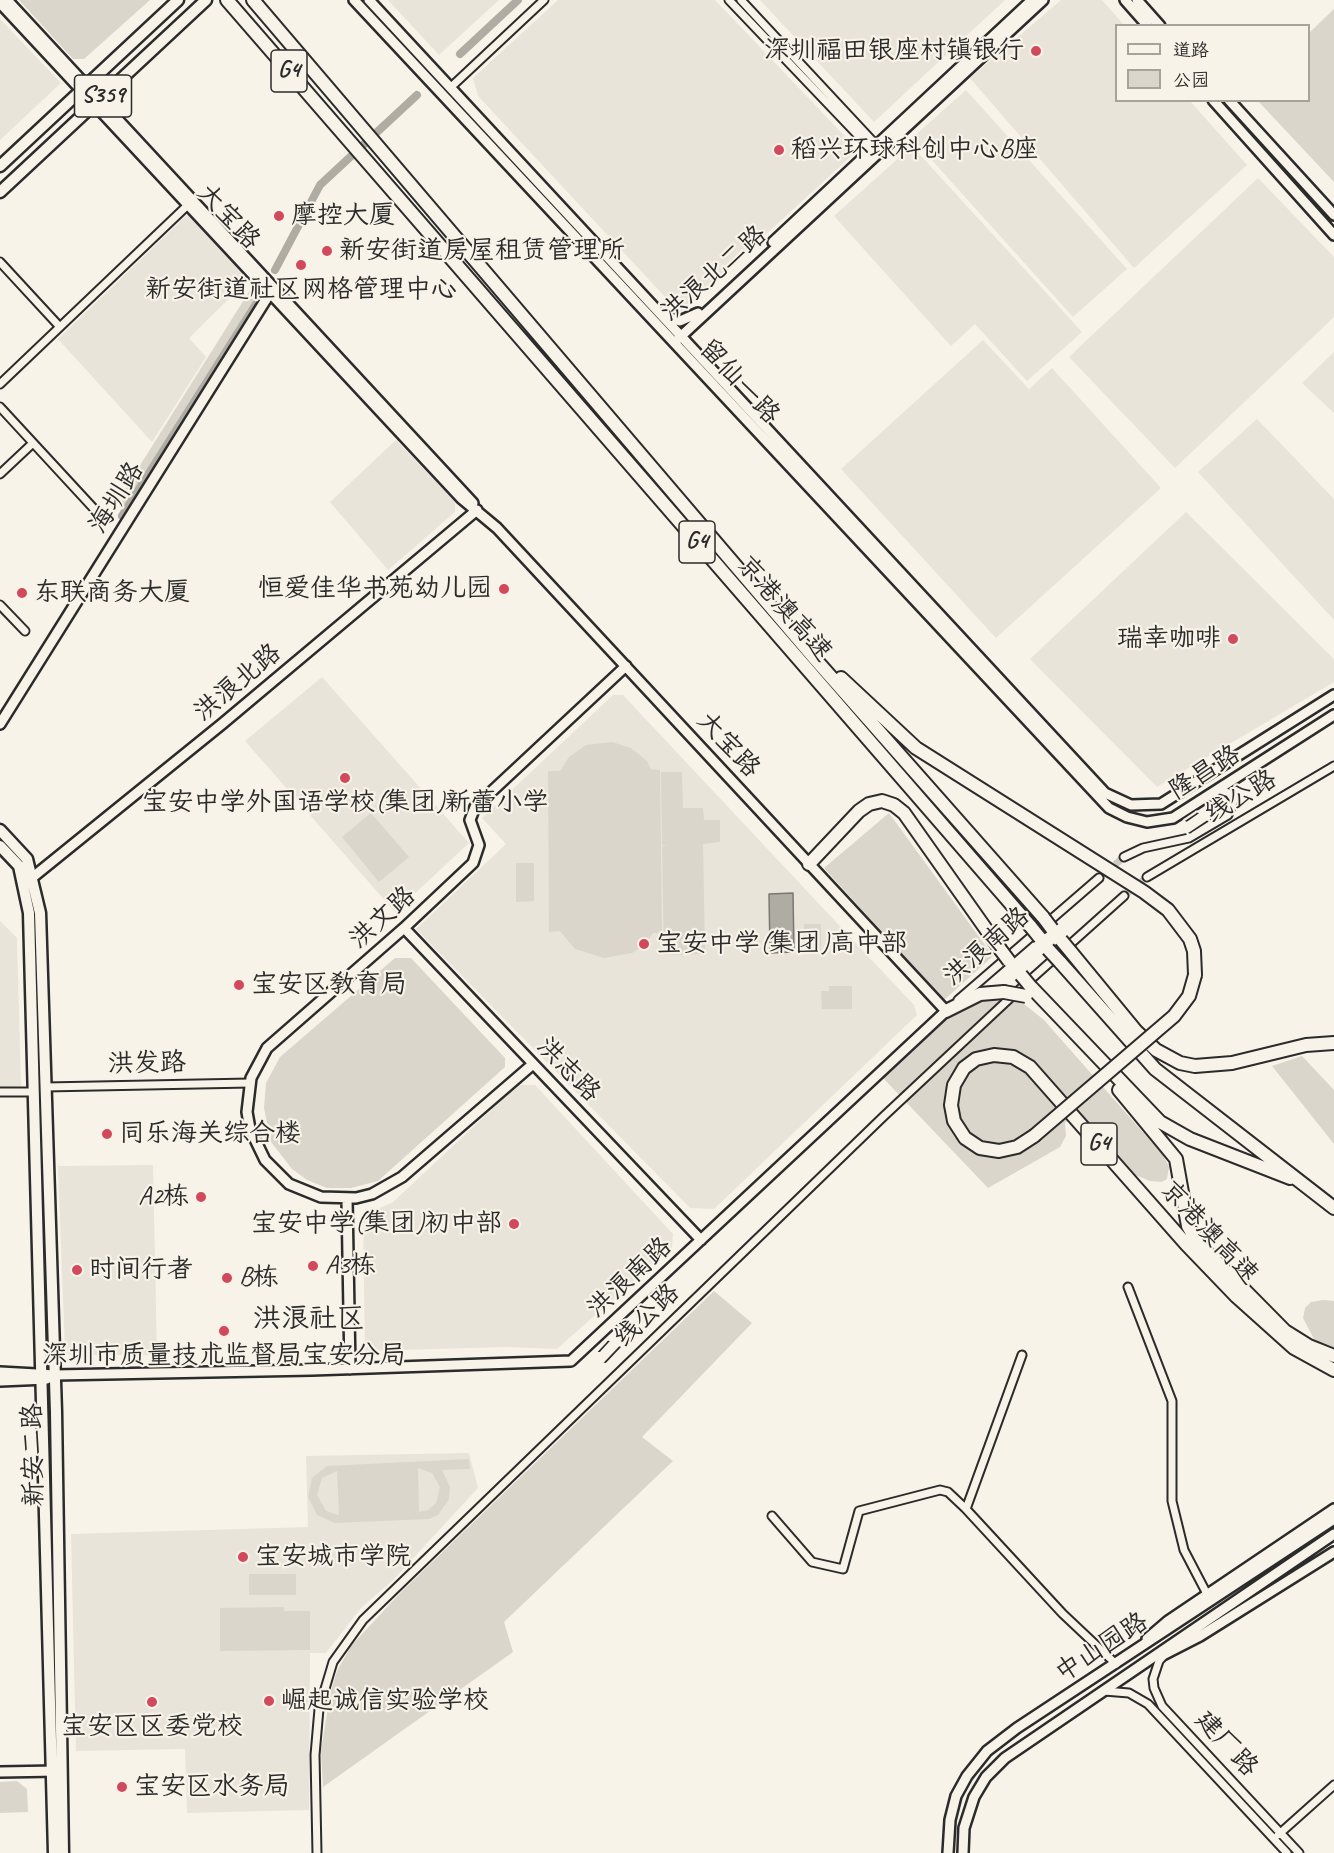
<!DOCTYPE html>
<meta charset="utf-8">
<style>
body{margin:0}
#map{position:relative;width:1334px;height:1853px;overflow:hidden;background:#f7f3e8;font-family:Caveat,"LXGW WenKai TC",sans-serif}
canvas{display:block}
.legend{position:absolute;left:1115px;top:24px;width:195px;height:78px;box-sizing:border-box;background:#f7f3e8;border:2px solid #a5a39c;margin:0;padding:8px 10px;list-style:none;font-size:18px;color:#2b2b2b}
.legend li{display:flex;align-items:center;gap:12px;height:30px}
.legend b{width:30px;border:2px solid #a5a39c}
</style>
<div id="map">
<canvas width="1334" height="1853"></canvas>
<ul class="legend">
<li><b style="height:8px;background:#f7f3e8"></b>道路</li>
<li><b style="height:16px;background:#dad6cc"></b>公园</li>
</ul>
</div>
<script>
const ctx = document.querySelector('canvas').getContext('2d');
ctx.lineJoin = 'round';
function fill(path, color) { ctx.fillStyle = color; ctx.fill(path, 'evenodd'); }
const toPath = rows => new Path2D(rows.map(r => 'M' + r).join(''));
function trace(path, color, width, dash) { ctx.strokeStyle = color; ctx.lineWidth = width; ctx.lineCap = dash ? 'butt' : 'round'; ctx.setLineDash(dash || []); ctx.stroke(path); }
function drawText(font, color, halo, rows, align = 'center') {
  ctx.font = font + ' Caveat,"LXGW WenKai TC",sans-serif'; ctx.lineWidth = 4.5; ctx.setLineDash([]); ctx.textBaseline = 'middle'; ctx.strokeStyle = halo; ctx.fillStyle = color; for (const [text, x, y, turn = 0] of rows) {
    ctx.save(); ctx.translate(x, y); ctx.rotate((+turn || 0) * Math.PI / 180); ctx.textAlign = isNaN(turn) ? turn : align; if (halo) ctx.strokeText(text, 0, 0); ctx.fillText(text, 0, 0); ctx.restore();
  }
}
const built = toPath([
 [388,0,499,0,439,55],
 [558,0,715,0,858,150,680,313,478,96,473,78],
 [760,0,1005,0,874,122],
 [1061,0,1102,0,1124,25,1116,26,1116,100,1190,101,1247,165,1134,268,970,78],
 [0,19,61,83,0,140],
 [966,90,1127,269,1073,317,912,138],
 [912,146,1082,332,1027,381,975,324,951,346,834,216],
 [1258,178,1334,257,1334,317,1175,468,1069,357],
 [188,214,250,278,189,338,206,357,152,442,58,339],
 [983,340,1029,389,1052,368,1161,488,996,638,841,469],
 [1334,352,1334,413,1302,383],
 [1257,419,1334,499,1334,620,1198,472],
 [396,440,455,502,455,512,388,570,330,502],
 [1186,512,1334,659,1334,682,1157,787,1030,659],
 [322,677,469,843,395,912,245,741],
 [613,695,623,695,914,1005,917,1015,714,1209,690,1208,416,929,506,844,482,818],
 [0,921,17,938,21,1087,0,1088],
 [518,1085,535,1085,673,1234,672,1247,557,1349,506,1347,365,1351,363,1214,392,1203],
 [153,1165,157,1355,69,1355,65,1351,58,1166],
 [469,1453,478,1488,392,1581,361,1608,326,1653,310,1653,309,1810,187,1813,185,1749,76,1751,71,1534,308,1527,306,1456]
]);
const green = toPath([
 [19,0,150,0,84,59,73,59],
 [1334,9,1334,182,1258,101,1308,100,1309,33],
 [257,279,270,293,134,515,117,502],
 [612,742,631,748,647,761,651,769,660,770,662,933,653,933,644,945,632,953,604,958,575,949,560,931,549,932,548,771,560,771,569,757,586,745],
 [661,772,682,772,683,808,703,808,704,820,720,820,720,842,703,844,705,954,664,955,662,846,667,845,662,845],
 [371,813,409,857,379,882,342,837],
 [889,813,993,956,944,1000,824,868],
 [516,863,534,863,534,901,516,902],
 [804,924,821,924,821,951,804,952],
 [395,958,411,958,505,1058,505,1067,378,1181,351,1188,327,1188,307,1180,292,1169,271,1142,264,1108,266,1083,280,1057],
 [829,986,852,986,852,1009,822,1009,821,991,829,991],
 [983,998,1001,998,1024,1004,1044,1020,1163,1155,1169,1167,1167,1179,1162,1182,1150,1181,1133,1174,1076,1114,1065,1123,1066,1136,1060,1147,988,1188,883,1078,949,1013],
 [1302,1056,1334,1090,1334,1144,1272,1066],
 [714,1291,752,1323,642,1437,673,1461,504,1622,513,1652,323,1787,321,1751,330,1694,337,1671,351,1646,400,1593],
 [1323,1300,1334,1301,1334,1351,1314,1339,1303,1318,1305,1308,1311,1302],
 [469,1459,470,1469,442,1470,450,1487,449,1499,438,1515,429,1519,335,1523,317,1515,308,1497,312,1478,327,1466],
 [418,1468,432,1473,440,1487,436,1503,428,1510,419,1512],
 [337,1471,339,1514,338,1515,326,1511,317,1495,322,1478],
 [249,1574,296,1574,296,1595,249,1595],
 [284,1607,284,1611,310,1611,310,1650,220,1651,220,1608],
 [17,1781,27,1789,28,1812,0,1813,0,1782]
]);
const water = toPath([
 [793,893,794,952,770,953,769,894,793,893]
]);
const canal = toPath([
 [460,54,518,0],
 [275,270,320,185,417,95],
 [122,516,258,301]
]);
const streetTunnel = toPath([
 [1099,878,1124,857],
 [1124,896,1147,877]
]);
const street = toPath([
 [729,0,874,152],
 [741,0,878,147],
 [450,88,544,0],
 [0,262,60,327],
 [0,384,191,202],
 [0,407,97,512],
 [0,474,33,443],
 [0,605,25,631],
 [1124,857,1143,848,1189,838,1228,815,1234,800,1229,793,1220,790],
 [1147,877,1334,766],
 [958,1000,1099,878],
 [45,1087,250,1083],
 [0,1092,34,1092],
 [1128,1287,1172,1401,1172,1501,1184,1550,1207,1594],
 [1022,1355,966,1509,1063,1614,1116,1664],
 [772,1516,812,1562,843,1569,859,1511,940,1490,948,1492,966,1509],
 [1165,1654,1159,1661,1153,1679,1154,1688,1162,1706,1299,1853],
 [1104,1691,1129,1693,1148,1704,1287,1853],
 [1278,1835,1334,1785],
 [317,1853,315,1755,319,1709,333,1662,363,1620,884,1116,1009,999,1124,896]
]);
const secondary = toPath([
 [7,0,473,503],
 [354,0,1109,808,1127,817,1147,822,1173,818,1334,715],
 [369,0,1105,793,1131,805,1161,804,1334,695],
 [1125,0,1148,26],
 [1137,0,1160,26],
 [0,3,461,498,497,528,946,1011,571,1361,312,1370,55,1375,0,1372],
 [1213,100,1334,235],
 [1229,100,1334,215],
 [773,242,1032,0],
 [664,316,680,321,698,313],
 [678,339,1043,0],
 [0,724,270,293],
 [28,881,222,724,477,510],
 [404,928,701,1240],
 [533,1064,402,1177,372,1194,356,1198,321,1197,289,1184,265,1160,250,1129,247,1112,251,1078,267,1048,404,928,473,863,479,845,470,820,475,807,626,666],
 [347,1199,350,1369],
 [0,1381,47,1379],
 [1147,1639,1168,1621,1334,1509],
 [1161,1656,1200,1636,1334,1552],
 [0,1772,57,1771],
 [948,1853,950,1820,956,1796,967,1776,987,1751,1017,1728,1334,1519],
 [963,1853,964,1828,974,1797,986,1777,1005,1758,1334,1534]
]);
const primary = toPath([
 [0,166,178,0],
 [0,192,206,0],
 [0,830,27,859,40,913,56,1412,63,1853],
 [0,846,19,866,29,913,54,1853]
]);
const highway = toPath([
 [227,0,1031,927],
 [253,0,816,660,1043,917],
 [841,678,916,748,1144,892,1168,910,1190,939,1194,951,1195,975],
 [809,864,859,811,869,804,882,801,894,805,904,813,1000,949],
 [1071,952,1136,1031,1156,1050,1180,1063,1195,1066,1232,1063,1306,1045,1334,1043],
 [1060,962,1155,1069,1334,1208],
 [1031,987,1160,1122,1190,1139,1290,1178],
 [946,1011,980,994,1004,992],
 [1119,1090,1176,1159,1188,1226,1205,1256],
 [1034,1136,1017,1147,999,1151,980,1148,965,1138,954,1121,951,1105,954,1085,964,1068,976,1059,994,1055,1013,1057,1030,1067,1186,1244,1236,1296,1294,1348,1334,1370],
 [1202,1247,1285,1331,1309,1346,1334,1356]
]);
const highwayBridge = toPath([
 [1043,917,1052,929],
 [1031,927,1040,938],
 [1061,940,1071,952],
 [1000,949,1009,961],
 [1048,949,1060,962],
 [1021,975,1031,987],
 [1004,992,1026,996],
 [1034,1136,1174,1016,1189,996,1195,975]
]);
const markers = [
 [1036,51,6,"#d1495b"],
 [779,150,6,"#d1495b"],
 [279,216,6,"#d1495b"],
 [327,251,6,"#d1495b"],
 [301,265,6,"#d1495b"],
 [504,589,6,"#d1495b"],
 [22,593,6,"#d1495b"],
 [1233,639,6,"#d1495b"],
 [345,778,6,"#d1495b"],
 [644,944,6,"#d1495b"],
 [239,985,6,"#d1495b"],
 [107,1134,6,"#d1495b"],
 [201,1197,6,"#d1495b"],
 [514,1224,6,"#d1495b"],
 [313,1266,6,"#d1495b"],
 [77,1270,6,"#d1495b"],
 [227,1278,6,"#d1495b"],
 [224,1331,6,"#d1495b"],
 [243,1557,6,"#d1495b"],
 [269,1701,6,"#d1495b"],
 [152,1702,6,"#d1495b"],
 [122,1787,6,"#d1495b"]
];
const shields = [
 [289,71,36],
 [103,96,57],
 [697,542,36],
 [1099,1144,36]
];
const shieldNames = [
 ["G4",289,71],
 ["S359",103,96],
 ["G4",697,542],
 ["G4",1099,1144]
];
const poiNames = [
 ["深圳福田银座村镇银行",1024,51,"right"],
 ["稻兴环球科创中心B座",791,150],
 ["摩控大厦",291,216],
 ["新安街道房屋租赁管理所",339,251],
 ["新安街道社区网格管理中心",301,290,"center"],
 ["恒爱佳华书苑幼儿园",492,589,"right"],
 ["东联商务大厦",34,593],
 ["瑞幸咖啡",1221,639,"right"],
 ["宝安中学外国语学校(集团)新蕾小学",345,803,"center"],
 ["宝安中学(集团)高中部",656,944],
 ["宝安区教育局",251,985],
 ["同乐海关综合楼",119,1134],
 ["A2栋",189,1197,"right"],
 ["宝安中学(集团)初中部",502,1224,"right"],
 ["A3栋",325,1266],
 ["时间行者",89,1270],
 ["B栋",239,1278],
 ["深圳市质量技术监督局宝安分局",224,1356,"center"],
 ["宝安城市学院",255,1557],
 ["崛起诚信实验学校",281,1701],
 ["宝安区区委党校",152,1727,"center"],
 ["宝安区水务局",134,1787]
];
const streetNames = [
 ["大宝路",228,217,47],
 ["洪浪北二路",714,274,-41],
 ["留仙一路",739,382,47],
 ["海圳路",117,498,-58],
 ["京港澳高速",784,609,49],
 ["洪浪北路",238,683,-40],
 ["大宝路",728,745,47],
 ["隆昌路",1205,773,-32],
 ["二线公路",1230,804,-31],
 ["洪文路",383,918,-42],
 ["洪浪南路",987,947,-41],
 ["洪发路",147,1064,-1],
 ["洪志路",568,1070,46],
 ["京港澳高速",1209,1233,47],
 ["洪浪南路",630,1278,-43],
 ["二线公路",638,1325,-44],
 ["新安二路",34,1455,-91],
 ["中山园路",1102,1648,-33],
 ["建厂路",1226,1744,47]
];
const quarterNames = [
 ["洪浪社区",309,1320]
];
fill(built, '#e8e4da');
fill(green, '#dad6cc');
fill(water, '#afaca4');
trace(water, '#7a7874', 1.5);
trace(canal, '#afaca4', 8);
trace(streetTunnel, '#cecbc2', 7, [7, 3.5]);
trace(street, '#2b2b2b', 11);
trace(secondary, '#2b2b2b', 14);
trace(primary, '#2b2b2b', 15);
trace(highway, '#2b2b2b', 16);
trace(street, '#f7f3e8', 7);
trace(secondary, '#f7f3e8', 9);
trace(primary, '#f7f3e8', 10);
trace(highway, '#f7f3e8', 12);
trace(highwayBridge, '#2b2b2b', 16, []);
trace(highwayBridge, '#f7f3e8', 12);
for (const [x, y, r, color] of markers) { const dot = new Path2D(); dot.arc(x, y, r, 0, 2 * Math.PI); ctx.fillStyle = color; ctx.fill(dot); trace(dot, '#f7f3e8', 2); }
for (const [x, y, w] of shields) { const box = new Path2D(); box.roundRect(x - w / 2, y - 21, w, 42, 4.5); ctx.fillStyle = '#f7f3e8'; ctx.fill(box); trace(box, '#2b2b2b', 1.5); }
drawText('bold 24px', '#2b2b2b', null, shieldNames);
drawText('26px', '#2b2b2b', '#f7f3e8', poiNames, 'left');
drawText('26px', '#2b2b2b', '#f7f3e8', streetNames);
drawText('28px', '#2b2b2b', '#f7f3e8', quarterNames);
</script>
